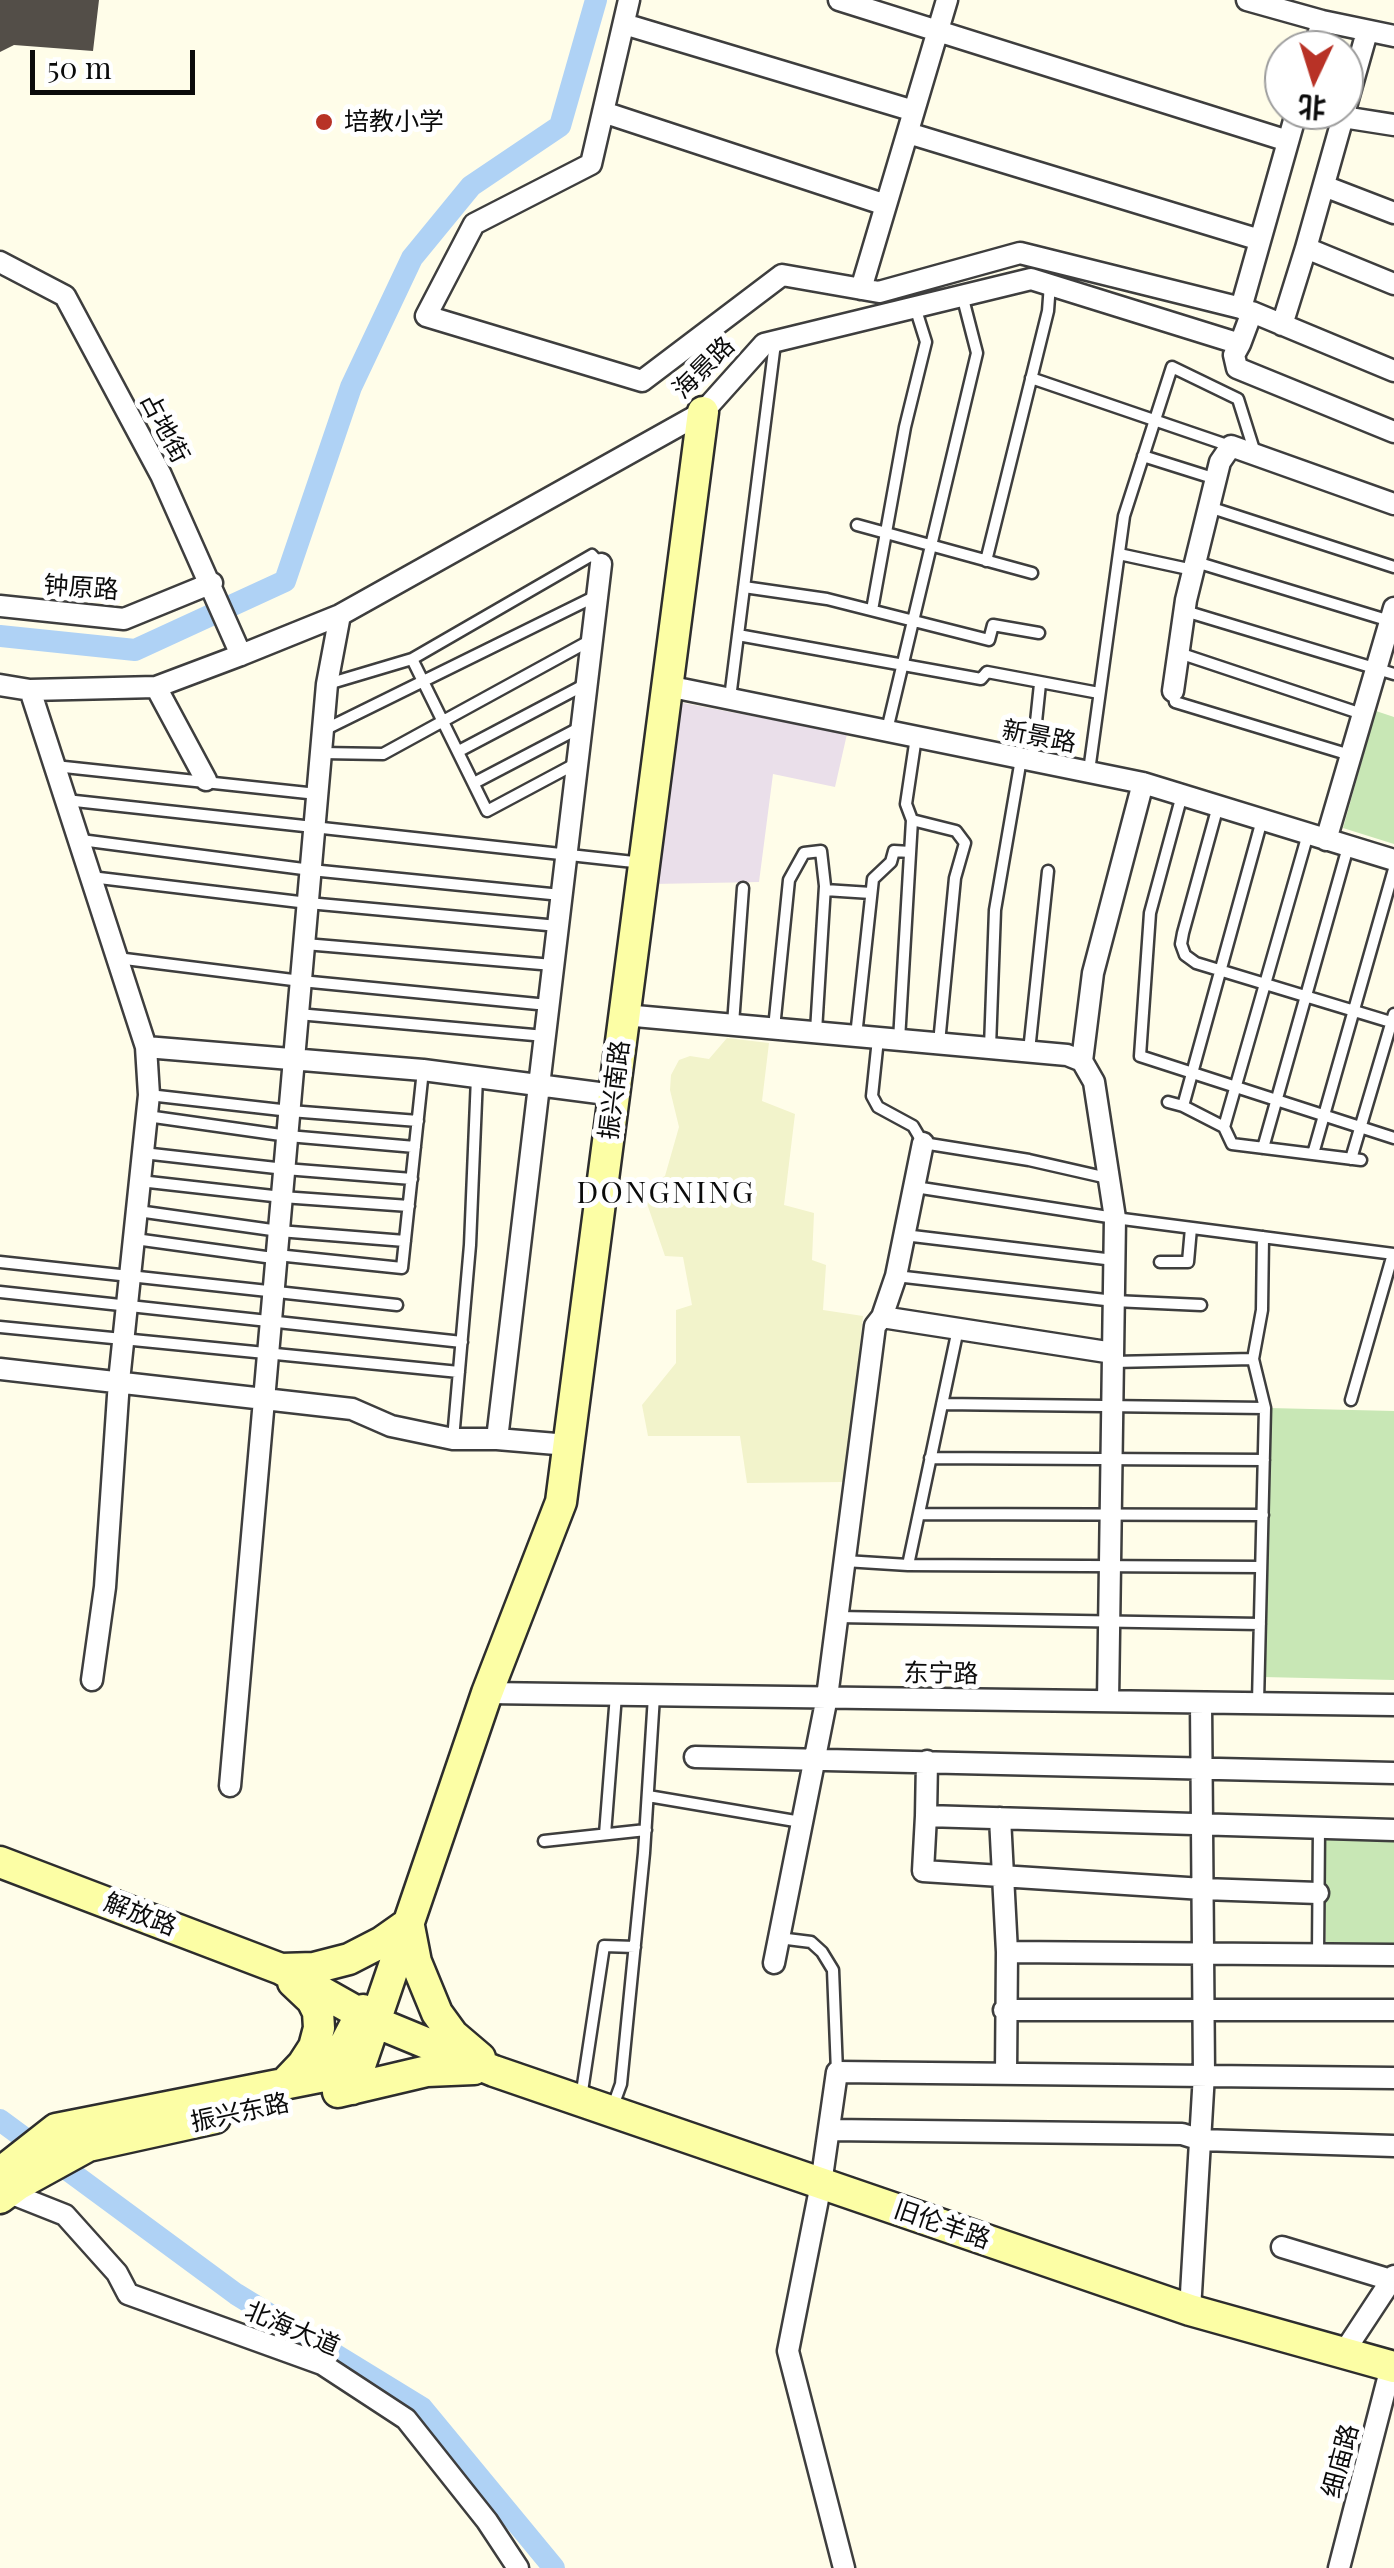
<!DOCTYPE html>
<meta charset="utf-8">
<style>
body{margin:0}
#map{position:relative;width:1394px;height:2568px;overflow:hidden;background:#fffde9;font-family:"Playfair Display","Noto Sans SC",serif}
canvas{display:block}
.north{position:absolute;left:1264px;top:30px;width:100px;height:100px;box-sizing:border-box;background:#fff;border:2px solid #9d9d9d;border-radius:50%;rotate:184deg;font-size:28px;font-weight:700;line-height:40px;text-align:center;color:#0b0b0b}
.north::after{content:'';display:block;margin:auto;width:35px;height:45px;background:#b83226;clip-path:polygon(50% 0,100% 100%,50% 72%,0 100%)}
.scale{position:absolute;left:30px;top:50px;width:165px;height:45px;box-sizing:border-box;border:5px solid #0b0b0b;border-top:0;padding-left:12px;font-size:30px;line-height:35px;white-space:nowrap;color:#0b0b0b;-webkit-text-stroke:8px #fff;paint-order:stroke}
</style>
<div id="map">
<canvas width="1394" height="2568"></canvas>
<div class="north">北</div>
<div class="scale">50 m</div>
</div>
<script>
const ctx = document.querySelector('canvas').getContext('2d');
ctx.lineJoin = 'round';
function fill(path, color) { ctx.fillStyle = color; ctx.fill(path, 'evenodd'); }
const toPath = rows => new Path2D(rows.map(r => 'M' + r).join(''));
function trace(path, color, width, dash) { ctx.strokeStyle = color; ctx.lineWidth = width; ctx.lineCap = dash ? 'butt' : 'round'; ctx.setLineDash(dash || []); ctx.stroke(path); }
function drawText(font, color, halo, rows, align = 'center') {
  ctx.font = font + ' "Playfair Display","Noto Sans SC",serif'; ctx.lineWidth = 10; ctx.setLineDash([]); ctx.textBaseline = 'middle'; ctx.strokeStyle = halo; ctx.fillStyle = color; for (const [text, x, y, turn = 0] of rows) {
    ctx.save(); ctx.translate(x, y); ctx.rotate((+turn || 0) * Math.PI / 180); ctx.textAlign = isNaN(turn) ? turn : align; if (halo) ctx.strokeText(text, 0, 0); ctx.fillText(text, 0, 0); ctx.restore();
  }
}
const industrial = toPath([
 [673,701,847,734,835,787,773,774,759,882,653,884]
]);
const farmland = toPath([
 [727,1038,769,1043,762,1101,795,1114,784,1205,814,1213,812,1260,826,1265,823,1310,863,1316,845,1482,747,1483,740,1436,648,1436,642,1405,676,1363,676,1310,692,1305,683,1257,665,1256,642,1189,665,1176,679,1127,670,1090,671,1075,679,1060,690,1056,709,1059]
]);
const green = toPath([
 [1376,711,1394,717,1394,844,1343,828],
 [1269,1408,1394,1411,1394,1680,1263,1677],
 [1325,1836,1394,1836,1394,1947,1326,1948]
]);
const canal = toPath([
 [0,636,135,650,285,581,351,387,412,258,471,186,560,126,596,0],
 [0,2120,236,2294,422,2408,554,2568]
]);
const building = toPath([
 [0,0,99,0,93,51,14,45,0,52]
]);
const lane = toPath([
 [1031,378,1230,446],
 [1143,456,1216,479],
 [1209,507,1394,567],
 [857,525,1032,573],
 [1119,554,1193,570],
 [986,561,1048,311,1050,284],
 [1196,562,1390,621],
 [744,587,827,599,989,640,993,625,1039,633],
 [872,610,905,427,926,342,915,307],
 [1185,611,1394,674],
 [738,635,981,679,987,672,1099,693],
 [1179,653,1362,714],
 [412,659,487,811,575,764],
 [328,684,412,659,592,555,600,564],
 [1173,691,1175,702,1350,755],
 [730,698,775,343],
 [324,730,596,596],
 [887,730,977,353,962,295],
 [916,737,906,804,912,820,956,831,965,843,955,878,939,1043],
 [459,751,586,684],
 [321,753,383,754,591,640],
 [1032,760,1040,684],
 [55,766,317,794],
 [1089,771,1124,516,1172,367,1238,399,1255,453],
 [474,783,581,727],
 [1182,795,1150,913,1140,1056,1394,1138],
 [66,800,643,863],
 [1218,806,1183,933,1181,944,1185,955,1196,963,1394,1023],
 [81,840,311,870,561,895],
 [91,877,308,903,558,926],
 [825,890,871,893],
 [305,944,553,965],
 [117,958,301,981,548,1005],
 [298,1014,545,1036],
 [733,1024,743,888],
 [774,1028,789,880,804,853,821,851,825,886,816,1031],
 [856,1036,873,879,891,862,894,851,910,852],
 [878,1039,872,1096,878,1107,913,1126,923,1143,1029,1160,1108,1178],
 [899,1040,912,820],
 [990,1047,995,910,1021,759],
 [1029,1051,1048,871],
 [149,1095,290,1111,418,1121],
 [1168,1102,1183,1106,1224,1127,1232,1144,1361,1160],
 [1183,1106,1262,820],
 [147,1116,288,1136,415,1147],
 [1224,1127,1308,834],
 [1263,1148,1348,847],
 [143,1153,285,1169,412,1179],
 [1313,1154,1394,869],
 [1351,1159,1394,1014],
 [140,1181,282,1197,409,1206],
 [915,1187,1115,1218,1394,1254],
 [138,1211,279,1231,405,1241],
 [904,1235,1114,1260],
 [135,1239,273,1258,277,1255,402,1268,423,1070],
 [0,1262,397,1305],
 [1160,1262,1188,1262,1191,1228],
 [896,1276,1114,1301,1201,1305],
 [0,1292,462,1342],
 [0,1327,459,1372],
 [1253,1359,1265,1408,1258,1702],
 [1113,1362,1253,1359,1262,1310,1263,1237],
 [1351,1400,1393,1254],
 [942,1404,1265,1408],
 [453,1439,470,1245,477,1077],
 [930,1458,1264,1460],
 [919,1514,1263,1515],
 [845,1561,908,1565,1261,1567],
 [908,1565,958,1329],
 [837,1617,1260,1624],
 [648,1796,801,1822],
 [605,1834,616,1695],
 [544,1841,646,1830],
 [779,1938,811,1942,822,1952,833,1970,837,2072],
 [1318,1954,1319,1828],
 [581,2098,604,1946,635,1947],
 [613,2106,621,2084,644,1853,654,1696]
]);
const street = toPath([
 [629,0,591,164,474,224,426,316,642,381,782,275,879,292,1020,253,1241,308],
 [839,0,1288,141],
 [1247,0,1322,21,1394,36],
 [624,24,914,111],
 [1367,32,1306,248,1394,284],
 [1314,50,1322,21],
 [603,112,886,205],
 [1343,117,1394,125],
 [908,133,1260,240],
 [1324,186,1394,213],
 [0,262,65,296,161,475,241,655],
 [861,289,947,0],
 [1250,312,1241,308,1297,110],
 [1282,325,1306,248],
 [1240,344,1234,355,1237,368,1394,432],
 [0,606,124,619,212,583],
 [0,685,30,690,156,687,241,655,340,615,703,412,764,344,1031,279,1240,344,1252,312,1394,371],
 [667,686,1143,783,1394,860],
 [156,687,206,780],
 [30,690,146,1047,149,1095,119,1381,105,1587,92,1680],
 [1173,691,1186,600,1220,462,1231,446,1394,504],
 [1326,840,1394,608],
 [624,1015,1067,1055,1082,1061,1094,1082,1115,1218,1108,1701],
 [146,1047,423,1070,614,1095],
 [1082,1061,1093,973,1143,783],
 [882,1317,896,1276,923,1143],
 [0,1369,352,1409,391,1426,453,1439,497,1439,568,1445],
 [497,1439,601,564],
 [487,1693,1394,1705],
 [695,1757,1394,1773],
 [230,1786,327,684,340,615],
 [926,1816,927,1761],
 [1000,1818,1007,1952,1006,2073],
 [1318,1893,1203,1889,923,1871,926,1816,1394,1830],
 [1007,1952,1394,1955],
 [774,1963,827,1697,875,1326,882,1317,1113,1353],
 [1004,2010,1394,2010],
 [829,2130,1182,2134,1201,2140,1394,2146],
 [7,2192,65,2215,117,2273,128,2294,322,2364,406,2419,487,2521,518,2568],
 [1282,2247,1391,2280],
 [1190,2310,1204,2074,1201,1703],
 [1344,2352,1394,2276],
 [844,2568,788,2351,821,2184,837,2072,1394,2078],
 [1339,2568,1391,2367]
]);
const secondary = toPath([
 [0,1862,281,1969,375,2022,494,2071,1190,2310,1394,2367],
 [409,1926,416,1962,437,2013,453,2035,480,2058],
 [281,1969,314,1968,349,1959,382,1942,409,1923],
 [283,2085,303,2064,314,2047,319,2028,318,2012,312,2000,293,1982],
 [352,2089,487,1693,561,1502,703,412],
 [338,2092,427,2071,474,2069],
 [0,2173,56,2129,329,2075,363,2010],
 [0,2198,19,2184,88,2146,215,2118]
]);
const markers = [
 [324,122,10,"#b83226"]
];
const poiNames = [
 ["培教小学",344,122]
];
const streetNames = [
 ["海景路",704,368,-45],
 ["占地街",164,428,62],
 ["钟原路",81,588,4],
 ["新景路",1039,737,11],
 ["振兴南路",615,1090,-83],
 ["东宁路",941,1674,1],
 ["解放路",140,1915,21],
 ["振兴东路",240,2113,-12],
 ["旧伦羊路",942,2225,19],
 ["北海大道",292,2329,23],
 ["细庙路",1341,2461,-75]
];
const quarterNames = [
 ["DONGNING",666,1194]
];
fill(industrial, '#eadfea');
fill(farmland, '#f2f3cb');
fill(green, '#c8e7b5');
trace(canal, '#afd2f5', 22);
fill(building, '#534e48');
trace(lane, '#3e3e3e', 15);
trace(street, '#3e3e3e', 25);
trace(secondary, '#2d2d2d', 35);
trace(lane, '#fff', 10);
trace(street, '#fff', 20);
trace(secondary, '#fcfea5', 30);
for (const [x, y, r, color] of markers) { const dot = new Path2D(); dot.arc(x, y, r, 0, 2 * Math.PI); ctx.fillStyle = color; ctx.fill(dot); trace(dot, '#fff', 4); }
drawText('25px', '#0b0b0b', '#fff', poiNames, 'left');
drawText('25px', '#0b0b0b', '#fff', streetNames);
ctx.letterSpacing = '2.5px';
drawText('30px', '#0b0b0b', '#fff', quarterNames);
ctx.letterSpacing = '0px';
</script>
